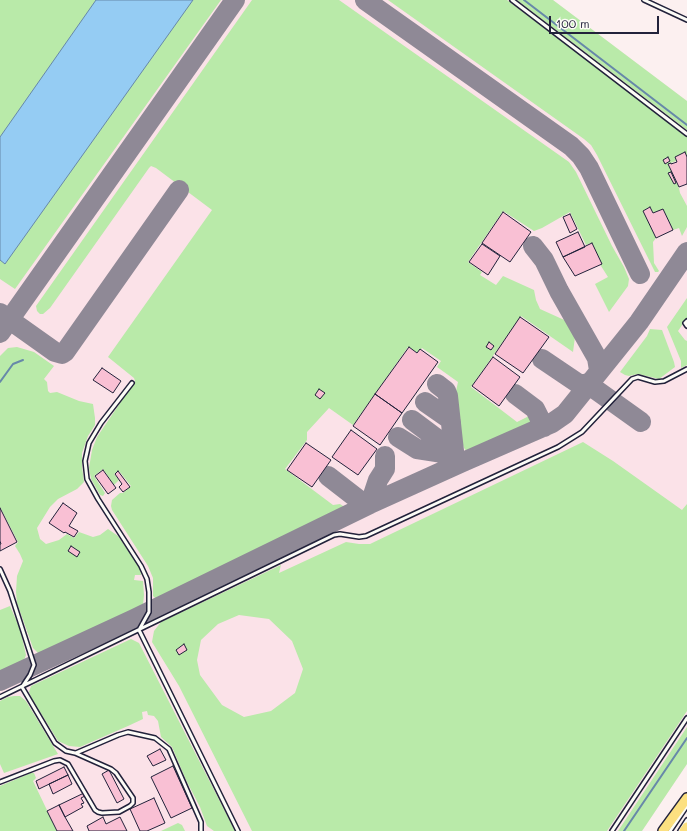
<!DOCTYPE html>
<style>
body{margin:0}
#map{position:relative;width:687px;height:831px;overflow:hidden;background:#fcf0f0;font-family:Mali,sans-serif}
canvas{display:block}
.scale{position:absolute;left:549px;top:16px;width:110px;height:18px;box-sizing:border-box;border:2px solid #22223b;border-top:0;padding-left:5px;font-size:12px;line-height:14px;white-space:nowrap;color:#22223b;-webkit-text-stroke:3px #fdfcf7;paint-order:stroke}
</style>
<div id="map">
<canvas width="687" height="831"></canvas>
<div class="scale">100 m</div>
</div>
<script>
const ctx = document.querySelector('canvas').getContext('2d');
ctx.lineJoin = 'round';
function fill(path, color) { ctx.fillStyle = color; ctx.fill(path, 'evenodd'); }
const toPath = rows => new Path2D(rows.map(r => 'M' + r).join(''));
function trace(path, color, width, dash) { ctx.strokeStyle = color; ctx.lineWidth = width; ctx.lineCap = dash ? 'butt' : 'round'; ctx.setLineDash(dash || []); ctx.stroke(path); }
const built = toPath([
 [0,0,553,0,687,101,687,764,642,831,0,831]
]);
const green = toPath([
 [0,0,221,0,15,289,0,279],
 [252,0,339,0,569,162,576,172,612,246,624,267,629,279,628,286,609,312,595,284,608,277,601,266,591,243,586,245,570,212,542,228,534,231,503,211,468,262,482,272,480,275,496,285,503,276,534,290,536,300,540,309,571,323,575,337,573,352,521,316,471,387,517,422,531,415,535,424,533,426,470,453,467,452,464,448,459,434,454,413,455,396,458,382,437,367,441,361,422,348,418,353,408,347,353,425,329,408,307,432,307,440,285,469,333,505,340,504,343,506,344,511,157,600,153,596,153,578,148,566,112,510,111,506,112,500,120,493,123,493,131,486,119,471,114,474,119,480,114,485,103,469,94,476,105,493,103,496,100,495,91,479,89,468,92,450,97,437,135,381,134,378,108,357,212,210,156,168,151,166,149,168,50,308,43,314,40,314,37,311,36,306],
 [388,0,507,0,687,136,687,157,668,164,679,188,680,193,687,206,687,227,682,236,679,228,673,230,663,209,653,213,650,207,643,211,656,238,653,242,654,263,659,271,658,272,655,272,597,155,591,145,584,139],
 [517,0,553,0,687,101,687,130],
 [687,298,687,318,678,331,685,340,687,341,687,365,681,368,681,361,667,327],
 [650,329,662,330,674,362,675,367,659,379,638,374,629,376,625,375,620,372,647,336],
 [17,347,34,352,54,366,44,379,47,382,48,391,50,393,57,392,79,401,93,404,95,418,95,425,88,436,82,453,82,467,84,482,77,489,58,499,50,507,37,528,40,539,46,544,59,540,67,534,74,538,79,532,93,537,100,535,108,529,118,536,140,568,141,575,135,575,134,580,143,581,144,595,143,605,138,609,41,656,33,648,17,603,16,592,17,576,23,561,20,554,15,546,18,542,0,507,0,356,8,348],
 [583,442,613,461,682,510,687,504,687,711,607,831,252,831,179,686,152,642,154,631,161,622,281,565,279,573,346,542,359,544,370,544],
 [239,615,269,619,292,641,303,669,295,693,271,711,244,717,222,705,200,675,197,660,201,640,218,624],
 [10,606,20,629,26,655,22,665,0,676,0,610],
 [131,639,139,643,235,831,214,831,207,826,200,807,186,780,172,747,161,737,158,721,154,716,148,715,147,711,142,712,143,719,128,726,80,747,69,746,58,741,31,697,29,692,31,686],
 [14,696,20,696,26,701,58,754,4,773,0,764,0,701,8,697],
 [687,727,687,764,642,831,618,831],
 [31,773,34,773,36,778,33,781,57,831,0,831,0,786],
 [178,823,182,825,185,831,161,831]
]);
const water = toPath([
 [96,0,193,0,5,264,0,260,0,137,96,0]
]);
const stream = toPath([
 [524,0,687,125],
 [0,382,13,364,23,360],
 [624,831,687,738]
]);
const taxiway = toPath([
 [365,0,571,146,581,156,589,168,640,274],
 [533,246,544,260,559,291,597,358,599,370],
 [0,313,55,352,62,354,65,352,179,190],
 [0,333,235,0],
 [542,359,579,384,586,384,590,382,592,387],
 [437,384,446,391,448,396,455,460],
 [585,387,592,387,641,422],
 [515,394,535,409,544,427],
 [425,402,448,418,451,422],
 [412,420,448,447,455,456],
 [398,437,417,449,443,453,450,455,455,460,453,466],
 [328,476,359,500,370,504,378,480,385,469,385,456],
 [0,681,134,619,370,504,463,462,552,423,565,414,639,322,687,252]
]);
const building = toPath([
 [685,152,687,157,687,184,679,187,668,164,671,163,671,164,677,162,675,157,685,152],
 [668,157,670,161,665,164,663,160,668,157],
 [671,172,676,183,674,184,668,173,671,172],
 [650,207,653,213,663,209,673,230,656,238,643,211,650,207],
 [503,212,531,232,510,262,482,243,503,212],
 [570,214,577,229,570,233,563,217,570,214],
 [578,232,585,247,563,257,556,242,578,232],
 [592,243,602,264,575,276,563,257,592,243],
 [482,244,500,256,488,275,469,262,482,244],
 [520,317,549,337,523,373,495,354,520,317],
 [489,342,494,346,491,350,486,347,489,342],
 [409,347,417,353,420,349,438,362,402,413,375,394,409,347],
 [493,357,520,377,499,406,472,386,493,357],
 [102,368,121,381,113,393,93,380,102,368],
 [319,389,325,393,320,399,315,395,319,389],
 [375,394,402,413,380,445,353,426,375,394],
 [351,430,377,449,358,475,332,457,351,430],
 [306,443,331,460,312,487,287,470,306,443],
 [103,470,116,488,108,494,95,476,103,470],
 [118,471,130,487,123,492,119,487,122,484,115,474,118,471],
 [63,503,77,513,69,526,78,531,74,537,65,532,64,533,49,523,63,503],
 [0,508,17,542,0,551,0,544,1,544,0,541,0,508],
 [71,546,80,552,77,557,68,551,71,546],
 [184,644,187,650,179,655,176,650,184,644],
 [160,749,166,760,153,766,147,756,160,749],
 [173,766,192,808,171,818,151,777,173,766],
 [64,767,68,775,39,789,36,781,64,767],
 [109,770,124,799,117,803,102,774,109,770],
 [68,775,72,784,53,794,49,784,68,775],
 [84,793,85,796,81,798,84,803,81,804,83,807,65,817,59,805,84,793],
 [154,798,165,823,147,831,140,831,130,809,154,798],
 [59,805,65,817,73,831,57,831,47,811,59,805],
 [103,817,106,824,120,817,127,831,89,831,87,826,103,817]
]);
const service = toPath([
 [512,0,687,134],
 [644,0,687,20],
 [687,321,685,323,687,326],
 [132,383,101,423,89,443,85,461,87,479,98,499,141,566,147,579,149,592,149,612,139,630,238,831],
 [0,569,10,591,34,665,30,675,22,687,55,743,66,751,75,753,111,769,116,773,133,798,133,803,130,806,119,812,102,813,98,812,95,810,68,764,60,760,54,761,0,782],
 [0,697,334,535,340,534,359,537,366,536,558,447,582,432,632,379,638,377,655,382,664,381,687,369],
 [76,753,118,735,128,732,155,738,169,749,201,822,201,831],
 [612,831,687,718],
 [670,831,687,806],
 [680,831,687,820]
]);
const primary = toPath([
 [663,831,687,798],
 [684,831,687,827]
]);
fill(built, '#fbe2e8');
fill(green, '#b9eaa9');
fill(water, '#95ccf3');
trace(water, '#6788a9', 1);
trace(stream, '#6788a9', 2);
trace(taxiway, '#8f8996', 20);
fill(building, '#f9c0d4');
trace(building, '#22223b', 1);
trace(service, '#22223b', 6);
trace(primary, '#22223b', 12);
trace(service, '#fdfcf7', 3);
trace(primary, '#fce080', 9);
</script>
